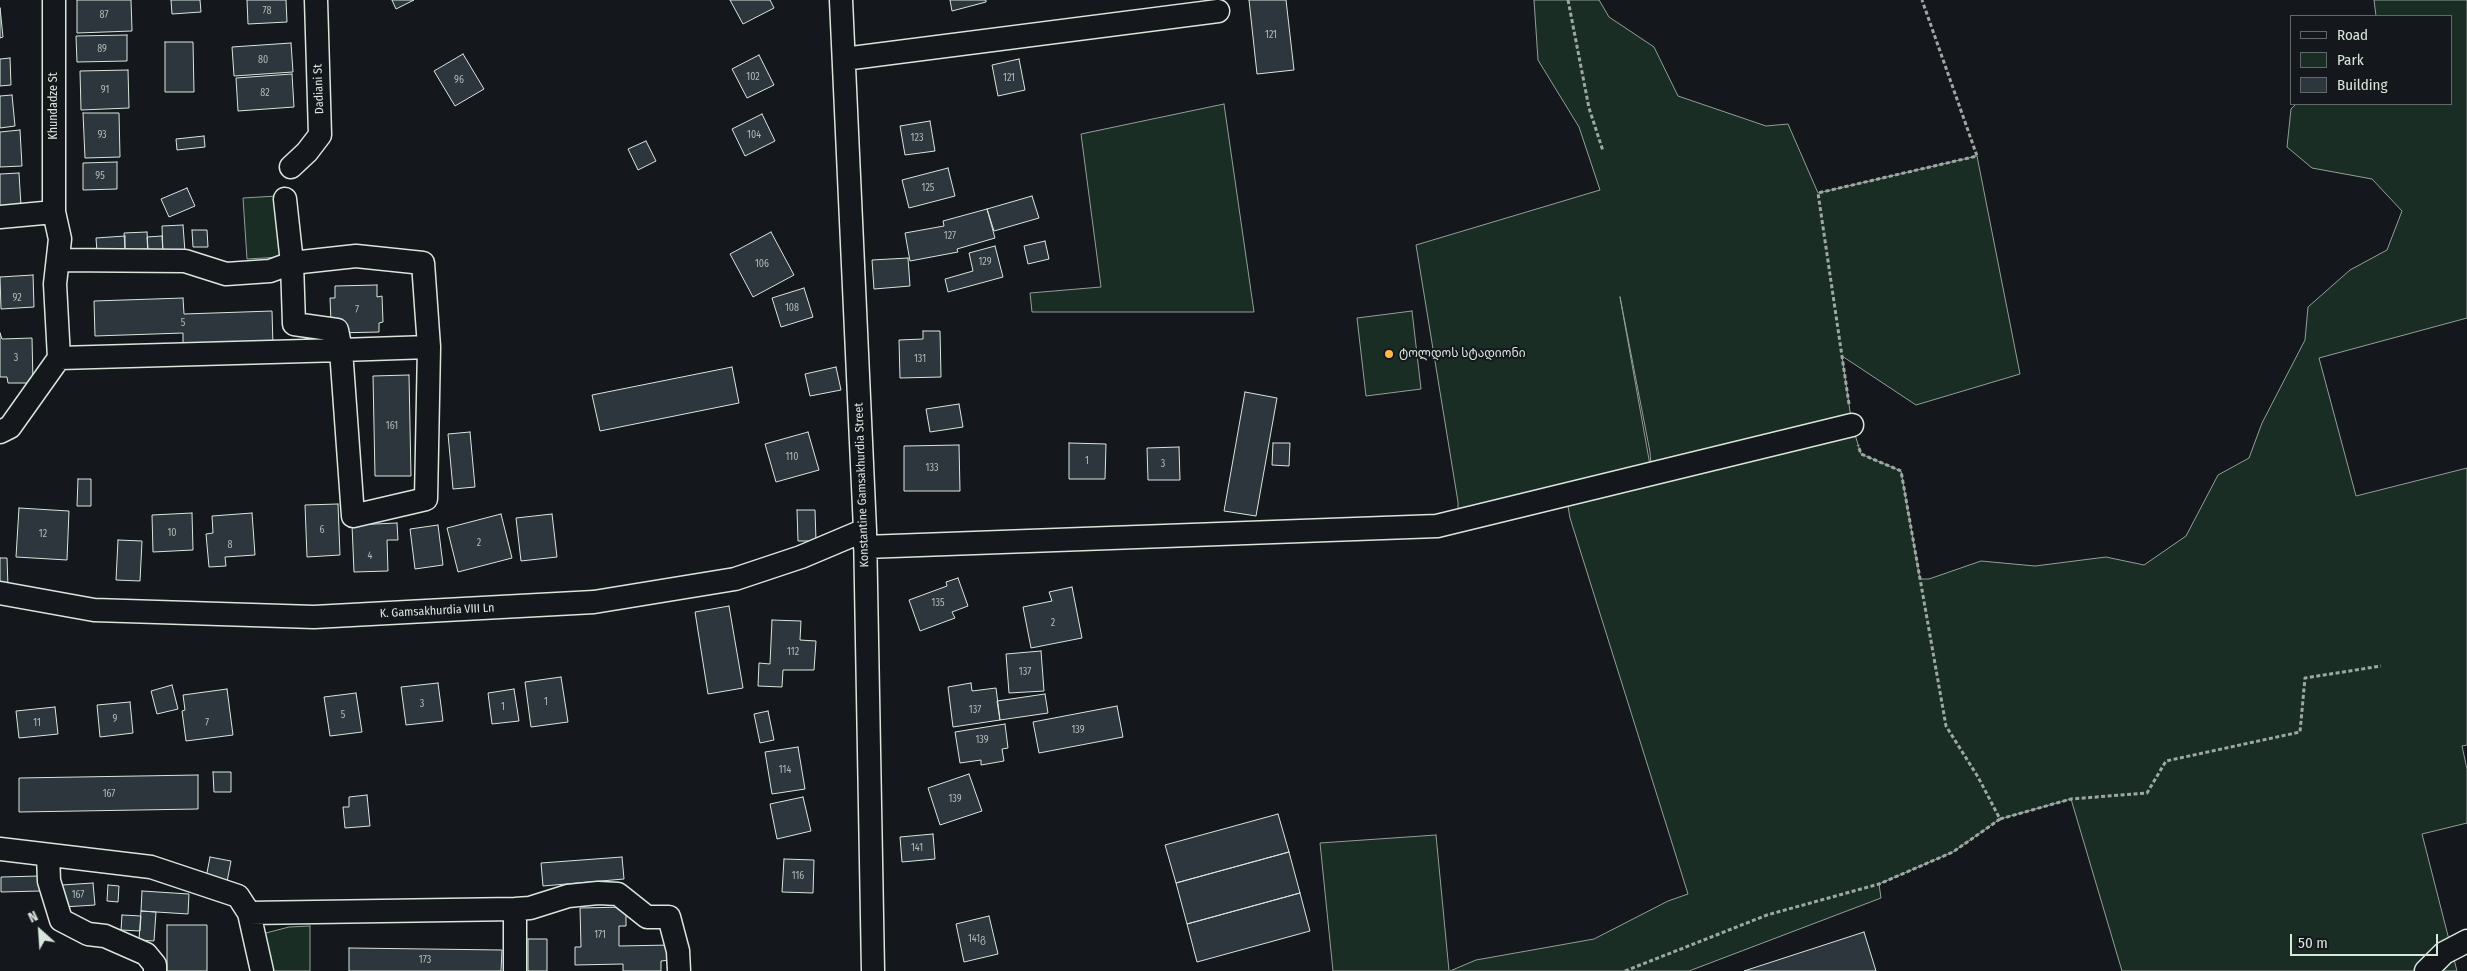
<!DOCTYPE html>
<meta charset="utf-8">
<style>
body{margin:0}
#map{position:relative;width:2467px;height:971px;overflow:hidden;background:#14181c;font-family:"Fira Sans Condensed",sans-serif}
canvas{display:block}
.legend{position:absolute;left:2290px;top:15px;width:162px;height:90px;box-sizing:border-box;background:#14181c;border:1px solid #626a69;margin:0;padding:6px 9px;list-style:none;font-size:15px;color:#d8e6dc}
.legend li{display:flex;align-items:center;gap:10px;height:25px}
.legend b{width:25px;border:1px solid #626a69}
.north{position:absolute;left:15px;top:906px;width:50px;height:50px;-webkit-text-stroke:4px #14181c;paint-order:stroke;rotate:334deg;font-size:14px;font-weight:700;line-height:20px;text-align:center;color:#d8e6dc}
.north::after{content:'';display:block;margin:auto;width:18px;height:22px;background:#d8e6dc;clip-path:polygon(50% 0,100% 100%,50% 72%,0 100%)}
.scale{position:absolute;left:2290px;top:934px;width:148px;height:22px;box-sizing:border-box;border:2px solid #d8e6dc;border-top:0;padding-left:6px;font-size:15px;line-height:18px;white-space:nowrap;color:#d8e6dc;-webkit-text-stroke:4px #14181c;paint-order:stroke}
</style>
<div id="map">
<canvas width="2467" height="971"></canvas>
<ul class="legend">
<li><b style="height:6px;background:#14181c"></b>Road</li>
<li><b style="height:14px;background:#1a2d24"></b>Park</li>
<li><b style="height:14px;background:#2c363c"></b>Building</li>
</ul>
<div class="north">N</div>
<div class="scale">50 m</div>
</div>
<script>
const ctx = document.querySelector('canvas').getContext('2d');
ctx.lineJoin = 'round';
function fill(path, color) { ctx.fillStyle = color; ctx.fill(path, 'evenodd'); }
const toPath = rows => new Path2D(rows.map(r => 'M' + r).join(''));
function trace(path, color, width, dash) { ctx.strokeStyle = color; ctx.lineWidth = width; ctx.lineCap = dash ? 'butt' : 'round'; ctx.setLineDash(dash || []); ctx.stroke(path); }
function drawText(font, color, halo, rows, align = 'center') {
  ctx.font = font + ' "Fira Sans Condensed","Noto Sans Georgian",sans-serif'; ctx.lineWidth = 4; ctx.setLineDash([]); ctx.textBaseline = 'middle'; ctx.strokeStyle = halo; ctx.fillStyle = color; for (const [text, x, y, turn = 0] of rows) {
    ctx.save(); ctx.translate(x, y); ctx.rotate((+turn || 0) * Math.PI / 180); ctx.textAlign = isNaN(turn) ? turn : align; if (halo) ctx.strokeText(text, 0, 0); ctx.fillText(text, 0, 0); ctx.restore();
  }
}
const green = toPath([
 [1534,0,1599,0,1609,17,1654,47,1678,96,1766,126,1788,124,1818,193,1977,156,2020,374,1916,405,1842,356,1852,425,1861,454,1901,471,1920,579,1929,579,1981,561,2035,566,2106,557,2144,565,2186,536,2218,475,2249,458,2262,423,2305,340,2308,307,2350,270,2387,250,2402,211,2372,179,2312,168,2287,147,2291,109,2296,104,2451,104,2451,16,2376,16,2374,0,2467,0,2467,318,2319,358,2356,496,2467,468,2467,745,2462,746,2467,769,2467,823,2422,834,2457,971,2122,971,2071,799,2000,819,1953,852,1879,884,1881,898,1689,971,1450,971,1476,960,1594,939,1668,901,1688,894,1570,518,1566,495,1458,521,1458,502,1416,245,1600,190,1579,127,1538,60,1534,0],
 [1620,297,1650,452,1651,465,1650,465,1620,297],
 [1224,104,1254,312,1032,312,1030,293,1101,287,1081,134,1224,104],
 [277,196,281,257,247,259,243,198,277,196],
 [1412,311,1421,389,1366,396,1357,318,1412,311],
 [1436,835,1449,971,1333,971,1320,843,1436,835],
 [310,926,310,971,271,971,262,934,289,927,310,926]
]);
const building = toPath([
 [77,0,131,0,132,31,77,33,77,0],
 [171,0,200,0,201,12,172,14,171,0],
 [247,0,286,0,287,22,248,24,247,0],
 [392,0,414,0,396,9,392,0],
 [730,0,770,0,774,8,743,24,730,0],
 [950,0,986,0,986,2,952,11,950,0],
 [1249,0,1286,0,1294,70,1257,74,1249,0],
 [0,8,3,37,0,38,0,8],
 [127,35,127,61,77,62,76,36,127,35],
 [165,42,193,42,194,92,165,92,165,42],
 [291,43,293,72,234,76,232,47,291,43],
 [463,54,484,89,455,106,434,71,463,54],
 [759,55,774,85,747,98,732,69,759,55],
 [10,58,11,85,0,86,0,59,10,58],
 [1019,59,1025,90,998,96,992,65,1019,59],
 [128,70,129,108,81,110,80,71,128,70],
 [292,74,294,107,238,111,236,78,292,74],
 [12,95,15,126,0,128,0,96,12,95],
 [83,113,119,113,120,157,85,158,83,113],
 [762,114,775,141,745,156,732,129,762,114],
 [930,121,935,151,905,155,900,126,930,121],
 [20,130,22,166,0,167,0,132,20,130],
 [204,136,205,147,177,150,176,139,204,136],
 [646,141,656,161,638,170,628,149,646,141],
 [117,162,117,189,83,190,83,163,117,162],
 [948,168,955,196,909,208,902,180,948,168],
 [19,173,21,206,0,208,0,174,19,173],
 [187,188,195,206,169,217,161,199,187,188],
 [1032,196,1039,218,994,231,987,209,1032,196],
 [987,209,995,238,957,249,958,252,910,261,905,233,944,226,943,221,987,209],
 [183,225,185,252,163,254,162,226,183,225],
 [192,230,207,230,208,247,193,247,192,230],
 [147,232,148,249,125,250,124,233,147,232],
 [771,232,794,275,753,297,730,254,771,232],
 [125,236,125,250,97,252,96,238,125,236],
 [162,236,163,254,148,255,147,237,162,236],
 [1045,241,1049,259,1028,264,1024,246,1045,241],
 [995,246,1003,277,948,292,945,279,973,271,969,253,995,246],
 [908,258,910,286,874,289,872,260,908,258],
 [33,275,34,307,1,309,0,277,33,275],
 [377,285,377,297,382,296,383,322,379,323,379,332,336,333,331,322,330,298,335,298,335,286,377,285],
 [804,288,813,317,781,327,772,298,804,288],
 [183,298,184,314,272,311,273,347,183,350,183,333,95,336,94,301,183,298],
 [923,331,940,331,941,377,900,378,899,340,923,339,923,331],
 [0,333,2,339,32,338,33,383,8,383,7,377,0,377,0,333],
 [732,367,739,403,600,431,592,395,732,367],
 [836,367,841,390,810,396,805,374,836,367],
 [409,375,411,476,375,476,373,376,409,375],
 [1245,392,1277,398,1256,516,1224,511,1245,392],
 [959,404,963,427,930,432,926,409,959,404],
 [470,432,475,487,453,489,448,434,470,432],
 [808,432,819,470,776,482,765,444,808,432],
 [1069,443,1106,444,1105,479,1069,479,1069,443],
 [1273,443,1290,443,1289,466,1272,465,1273,443],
 [959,445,960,491,904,491,904,446,959,445],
 [1179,447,1180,480,1148,480,1147,448,1179,447],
 [78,479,91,479,91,506,77,506,78,479],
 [338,504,340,555,307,557,305,505,338,504],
 [19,508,69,511,67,560,16,557,19,508],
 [797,510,815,510,816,541,798,541,797,510],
 [192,513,193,550,153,552,152,515,192,513],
 [252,513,255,555,225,557,226,566,209,567,206,534,213,533,212,516,252,513],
 [501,514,512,558,458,572,447,528,501,514],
 [552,514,557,557,521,561,516,518,552,514],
 [397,523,398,540,387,540,388,571,354,572,352,525,397,523],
 [438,525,443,565,415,569,410,529,438,525],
 [118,540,142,541,140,581,116,580,118,540],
 [0,558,7,558,8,587,0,587,0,558],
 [958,578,968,606,952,612,955,618,920,631,909,600,947,586,946,582,958,578],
 [1072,587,1082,638,1031,648,1023,607,1052,601,1049,592,1072,587],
 [729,606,743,688,708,694,695,612,729,606],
 [772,620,801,621,800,640,816,641,814,670,783,670,782,687,758,686,759,663,770,664,772,620],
 [1041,651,1044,691,1009,693,1006,654,1041,651],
 [561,677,568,722,531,727,525,682,561,677],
 [438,683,443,721,406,725,401,687,438,683],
 [971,683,972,691,996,688,1000,720,953,727,948,687,971,683],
 [172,685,178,709,157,714,151,691,172,685],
 [227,689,233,735,186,741,182,711,185,710,183,695,227,689],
 [514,689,519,721,492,724,488,693,514,689],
 [356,693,362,732,330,736,324,697,356,693],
 [1045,694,1048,713,1000,720,997,701,1045,694],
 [130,702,133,733,100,737,97,705,130,702],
 [1117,706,1123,737,1039,753,1033,722,1117,706],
 [55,707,58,734,19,738,16,711,55,707],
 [768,711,774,740,760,743,754,714,768,711],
 [1005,724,1008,748,1002,749,1004,761,981,765,981,760,960,763,955,732,1005,724],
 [798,747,805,789,772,794,765,752,798,747],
 [213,772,231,772,231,792,214,792,213,772],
 [969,774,982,811,940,825,928,788,969,774],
 [198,775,198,809,19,812,19,778,198,775],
 [367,795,370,826,345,828,343,807,349,807,349,797,367,795],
 [803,797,811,831,777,839,770,804,803,797],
 [1278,814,1289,852,1176,883,1165,845,1278,814],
 [933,834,935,859,902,862,900,837,933,834],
 [1289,852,1300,893,1187,924,1176,883,1289,852],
 [210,857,231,861,227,882,206,878,210,857],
 [622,857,624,879,543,886,541,863,622,857],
 [784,859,814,860,813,893,782,892,784,859],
 [39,876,40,891,1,892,1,877,39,876],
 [93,883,95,905,63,907,62,885,93,883],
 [108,885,119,886,118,902,107,901,108,885],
 [142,891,189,894,188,914,141,911,142,891],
 [1300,893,1310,931,1197,962,1187,924,1300,893],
 [626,907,626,926,619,926,619,946,671,945,671,960,661,961,661,971,623,971,623,964,575,965,575,947,581,947,580,908,626,907],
 [141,911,156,912,154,941,139,940,141,911],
 [122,915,141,916,140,931,121,930,122,915],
 [989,916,998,954,964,962,956,924,989,916],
 [167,925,207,925,207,971,167,971,167,925],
 [1864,932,1876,971,1744,971,1864,932],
 [528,939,547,939,547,971,528,971,528,939],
 [349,948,502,950,501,971,349,971,349,948]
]);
const path = toPath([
 [1568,0,1589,108,1603,151],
 [1849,404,1818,193,1977,156,1922,0],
 [2000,819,2071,799,2147,793,2166,761,2300,732,2305,678,2381,666],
 [1625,971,1767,915,1879,884,1953,852,2000,819,1978,777,1946,726,1901,471,1861,454,1858,445]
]);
const minor = toPath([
 [54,0,54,212,60,239,55,284,59,358],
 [841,0,865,530,873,971],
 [844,59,1218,11],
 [291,167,307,152,320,135,316,0],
 [0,217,54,212],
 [58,260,185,261,226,274,270,271,292,263,356,256,423,263,429,347],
 [0,432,10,427,59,358,341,350,353,516,426,499,429,347,341,350,337,330,294,324,292,263,285,199],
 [865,547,1437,526,1852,425],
 [0,593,94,610,314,617,594,602,735,579,801,557,865,530],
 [0,849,151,867,238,896,249,913,515,909,530,908,568,896,598,893,618,894,647,917,669,917,678,951,679,971],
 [48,855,49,881,61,920,88,934,105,936,146,954,155,965,155,971],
 [515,909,515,971],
 [249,913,262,971],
 [2426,971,2444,953,2467,941]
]);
const markers = [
 [1389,354,5,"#ffb74d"]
];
const numberNames = [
 ["78",267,11],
 ["87",104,15],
 ["121",1271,35],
 ["89",102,49],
 ["80",263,60],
 ["102",753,77],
 ["121",1009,78],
 ["96",459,80],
 ["91",105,90],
 ["82",265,93],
 ["93",102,135],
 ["104",754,135],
 ["123",917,138],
 ["95",100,176],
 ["125",928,188],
 ["127",950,236],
 ["129",985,262],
 ["106",762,264],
 ["92",17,298],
 ["108",792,308],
 ["7",357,310],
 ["5",183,323],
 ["3",16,358],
 ["131",920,359],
 ["161",392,426],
 ["110",792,457],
 ["1",1087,461],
 ["3",1163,464],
 ["133",932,468],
 ["6",322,530],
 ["10",172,533],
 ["12",43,534],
 ["2",479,543],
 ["8",230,545],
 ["4",370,556],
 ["135",938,603],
 ["2",1053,623],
 ["112",793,652],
 ["137",1025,672],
 ["1",546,702],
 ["3",422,704],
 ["1",503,707],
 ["137",975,710],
 ["5",343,715],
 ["9",115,719],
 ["11",37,723],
 ["7",207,723],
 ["139",1078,730],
 ["139",982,740],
 ["114",785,770],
 ["167",109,794],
 ["139",955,799],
 ["141",917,848],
 ["116",798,876],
 ["167",78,895],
 ["171",600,935],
 ["141გ",977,939],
 ["173",425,960]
];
const streetNames = [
 ["Dadiani St",319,89,-92],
 ["Khundadze St",54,106,-90],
 ["Konstantine Gamsakhurdia Street",862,485,-92],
 ["K. Gamsakhurdia VIII Ln",437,611,-3]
];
const poiNames = [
 ["ტოლდოს სტადიონი",1399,354]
];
fill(green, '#1a2d24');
trace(green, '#939e99', 1);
fill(building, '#2c363c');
trace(building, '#d8e6dc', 1);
trace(minor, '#d8e6dc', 25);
trace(path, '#9da8a2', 3, [4, 2.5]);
trace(minor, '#14181c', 22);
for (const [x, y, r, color] of markers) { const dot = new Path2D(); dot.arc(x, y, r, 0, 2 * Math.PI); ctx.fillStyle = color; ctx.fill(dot); trace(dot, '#14181c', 2); }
drawText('10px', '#adbab4', null, numberNames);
drawText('12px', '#d8e6dc', '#14181c', streetNames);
drawText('12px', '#d8e6dc', '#14181c', poiNames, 'left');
</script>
